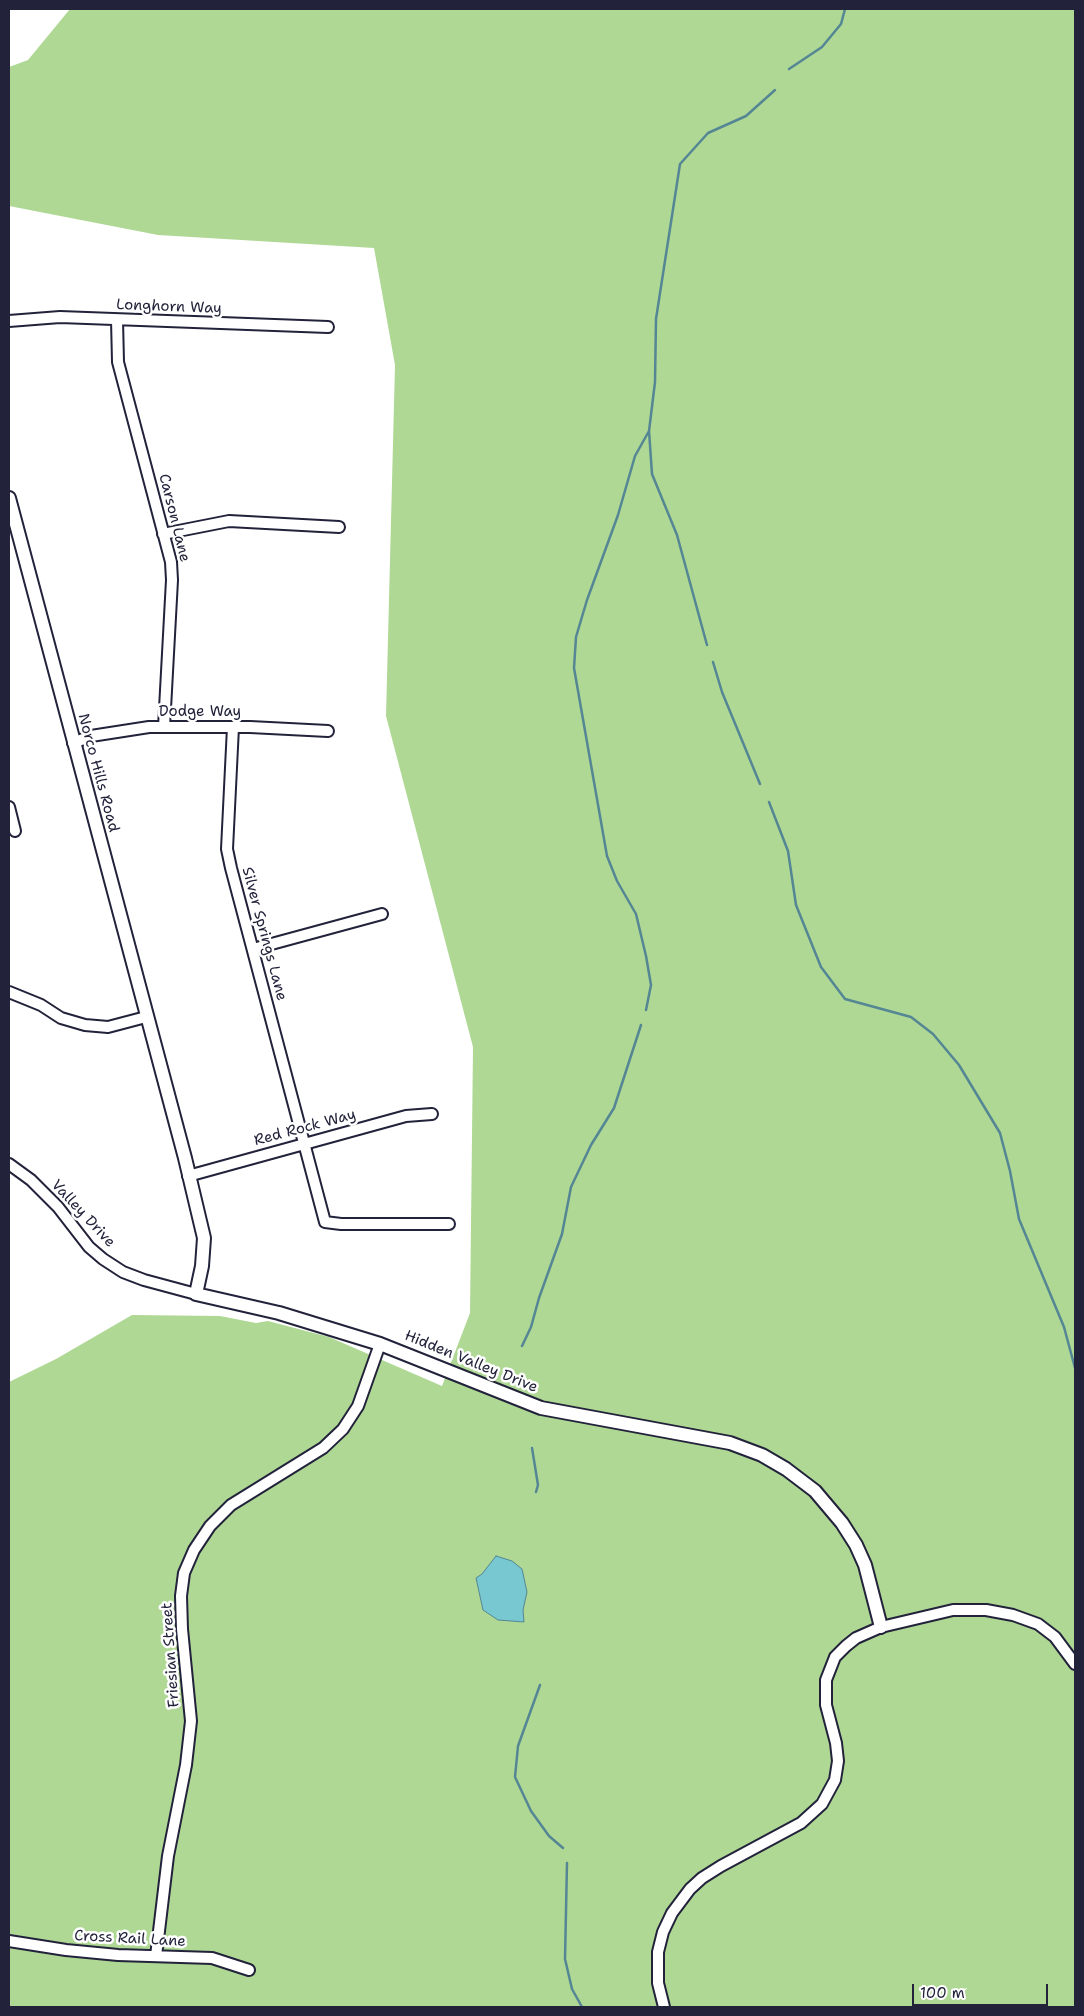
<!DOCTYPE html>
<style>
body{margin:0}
#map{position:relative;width:1084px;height:2016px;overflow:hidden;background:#fff;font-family:"Shantell Sans",sans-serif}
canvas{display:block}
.frame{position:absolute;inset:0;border:10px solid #22223b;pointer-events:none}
.scale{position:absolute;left:912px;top:1984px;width:136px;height:22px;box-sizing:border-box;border:2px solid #22223b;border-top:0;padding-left:6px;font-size:15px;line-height:18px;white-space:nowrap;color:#22223b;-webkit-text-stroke:4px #fff;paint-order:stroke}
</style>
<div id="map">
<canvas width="1084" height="2016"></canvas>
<div class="frame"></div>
<div class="scale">100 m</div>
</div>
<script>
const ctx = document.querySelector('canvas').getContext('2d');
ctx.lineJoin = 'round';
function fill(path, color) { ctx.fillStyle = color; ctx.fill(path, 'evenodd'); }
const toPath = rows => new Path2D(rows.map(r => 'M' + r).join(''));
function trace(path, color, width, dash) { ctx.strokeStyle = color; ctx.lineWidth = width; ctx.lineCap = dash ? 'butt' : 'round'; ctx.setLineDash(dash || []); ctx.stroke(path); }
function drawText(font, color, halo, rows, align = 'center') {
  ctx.font = font + ' "Shantell Sans",sans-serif'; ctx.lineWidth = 5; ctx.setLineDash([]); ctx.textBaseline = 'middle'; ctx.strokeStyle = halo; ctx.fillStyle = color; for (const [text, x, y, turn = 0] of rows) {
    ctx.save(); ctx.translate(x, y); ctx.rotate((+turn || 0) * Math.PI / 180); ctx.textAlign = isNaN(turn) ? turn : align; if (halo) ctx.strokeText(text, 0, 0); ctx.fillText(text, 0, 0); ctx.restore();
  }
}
const green = toPath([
 [70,9,1075,9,1075,2007,9,2007,9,1382,56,1359,132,1315,220,1316,256,1323,268,1321,329,1337,442,1386,470,1313,473,1047,386,716,395,365,374,248,158,235,9,206,9,67,28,60]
]);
const water = toPath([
 [496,1556,512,1561,522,1569,527,1592,523,1610,524,1622,498,1620,483,1610,476,1578,482,1574,496,1556]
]);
const stream = toPath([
 [789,69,822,47,841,24,845,9],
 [707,645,677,535,652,474,649,431,655,382,656,319,680,164,708,133,746,116,775,90],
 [713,662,722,692,760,784],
 [769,802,788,851,796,905,821,967,845,999,911,1017,933,1034,959,1065,1000,1133,1010,1171,1019,1219,1064,1327,1075,1368],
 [646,1010,651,985,646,956,636,914,617,881,607,856,574,668,576,637,587,600,618,515,635,456,649,431],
 [522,1346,531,1327,539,1298,562,1234,571,1187,591,1145,614,1108,641,1025],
 [532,1448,538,1485,536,1492],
 [540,1685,518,1746,515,1777,531,1811,549,1836,563,1848],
 [567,1863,565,1959,572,1989,582,2007]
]);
const minor = toPath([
 [117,320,118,362,171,562,172,580,164,727],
 [9,321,60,317,328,327],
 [163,534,229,521,339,527],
 [233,727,227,849,231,868,325,1222,341,1224,449,1224],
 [73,743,91,736,149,727,250,727,328,731],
 [9,807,15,831],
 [253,949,382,914],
 [9,992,41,1005,61,1018,85,1025,108,1027,146,1017],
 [9,1164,31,1180,58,1207,89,1247,103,1259,123,1272,144,1280,196,1294],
 [188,1176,406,1116,432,1114],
 [9,1941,66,1950,118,1955,212,1958,249,1970],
 [156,1956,168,1856,186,1765,191,1721,182,1629,181,1596,184,1573,194,1550,210,1526,231,1505,323,1448,343,1429,358,1406,380,1344],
 [664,2007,658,1983,658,1952,663,1932,672,1913,690,1889,702,1878,721,1866,801,1823,822,1804,835,1780,838,1761,836,1743,826,1705,826,1680,835,1657,846,1646,856,1638,881,1627,953,1610,986,1610,1013,1615,1038,1624,1055,1637,1075,1664]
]);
const tertiary = toPath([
 [9,498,185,1158,204,1238,202,1266,196,1294,279,1313,380,1344,541,1408,730,1443,762,1455,786,1469,815,1491,842,1523,856,1545,865,1565,881,1627]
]);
const streetNames = [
 ["Longhorn Way",169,307,2],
 ["Carson Lane",174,518,76],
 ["Dodge Way",200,712],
 ["Norco Hills Road",98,773,75],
 ["Silver Springs Lane",264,934,75],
 ["Red Rock Way",305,1128,-15],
 ["Valley Drive",83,1214,47],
 ["Hidden Valley Drive",471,1362,22],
 ["Friesian Street",171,1655,-94],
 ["Cross Rail Lane",130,1939,3]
];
fill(green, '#afd895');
fill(water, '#77c8d0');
trace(water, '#558694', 1);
trace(stream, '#558694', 2.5);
trace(minor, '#22223b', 14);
trace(tertiary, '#22223b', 16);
trace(minor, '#fff', 10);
trace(tertiary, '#fff', 12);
drawText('15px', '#22223b', '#fff', streetNames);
</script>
